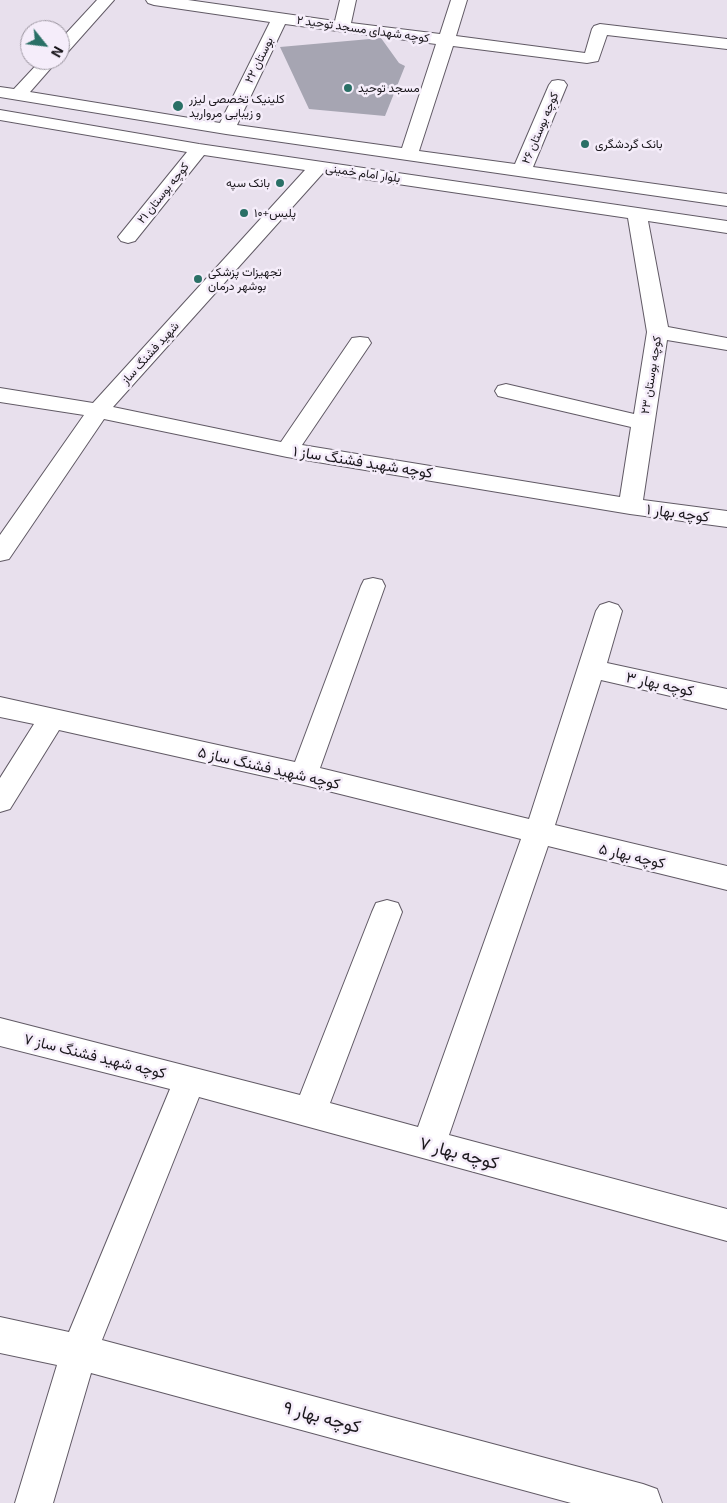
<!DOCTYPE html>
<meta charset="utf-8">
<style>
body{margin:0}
#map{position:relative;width:727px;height:1503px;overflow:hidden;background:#e8e0ed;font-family:"Exo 2",sans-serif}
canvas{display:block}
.north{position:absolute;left:20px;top:20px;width:50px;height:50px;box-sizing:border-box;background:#f5edfa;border:1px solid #9d97a1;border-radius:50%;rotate:119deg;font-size:14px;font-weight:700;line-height:20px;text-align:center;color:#1a171c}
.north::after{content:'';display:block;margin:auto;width:18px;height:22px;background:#2a7066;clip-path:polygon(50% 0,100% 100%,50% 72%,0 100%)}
</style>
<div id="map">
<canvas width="727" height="1503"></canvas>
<div class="north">N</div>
</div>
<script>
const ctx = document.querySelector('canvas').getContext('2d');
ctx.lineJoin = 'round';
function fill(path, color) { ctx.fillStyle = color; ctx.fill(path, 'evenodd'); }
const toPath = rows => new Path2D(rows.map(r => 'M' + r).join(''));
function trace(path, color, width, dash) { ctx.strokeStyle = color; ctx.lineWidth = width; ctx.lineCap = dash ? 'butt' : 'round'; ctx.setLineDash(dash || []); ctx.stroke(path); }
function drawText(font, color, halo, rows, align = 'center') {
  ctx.font = font + ' "Exo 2",Vazirmatn,sans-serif'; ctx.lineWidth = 5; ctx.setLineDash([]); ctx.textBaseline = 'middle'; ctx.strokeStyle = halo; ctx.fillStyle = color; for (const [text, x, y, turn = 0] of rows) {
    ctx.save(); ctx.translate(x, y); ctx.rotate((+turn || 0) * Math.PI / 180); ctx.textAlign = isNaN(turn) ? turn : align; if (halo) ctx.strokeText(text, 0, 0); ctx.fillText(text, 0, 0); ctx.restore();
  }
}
const building = toPath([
 [381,38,399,63,405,66,385,116,309,109,280,47]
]);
const minor = toPath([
 [97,0,114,0,66,54,60,55,60,40,97,0],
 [146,0,188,0,335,21,340,0,356,0,351,23,440,34,451,0,467,0,456,36,585,53,592,29,594,26,600,24,727,39,727,49,607,35,598,61,587,63,453,46,419,151,515,164,549,85,552,81,558,80,564,81,567,85,533,167,727,194,727,206,226,134,0,97,0,87,14,89,41,60,58,60,30,92,220,123,270,22,154,5,148,3,146,0],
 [285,24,436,44,402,148,237,125,285,24],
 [0,110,199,144,727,221,727,233,648,221,668,327,727,338,727,350,667,340,643,500,727,511,727,527,630,514,287,457,104,419,9,559,0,561,0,535,84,415,0,402,0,388,93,403,305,170,204,155,135,241,128,243,121,241,118,237,187,152,0,120,0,110],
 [323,173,628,218,647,332,634,414,506,384,498,386,495,391,498,396,631,427,620,497,302,445,371,343,368,338,360,337,352,338,281,442,113,407,323,173],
 [373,578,382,580,385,586,320,768,529,819,596,611,600,605,609,602,618,605,622,611,607,663,727,689,727,709,601,680,555,825,727,866,727,890,548,846,449,1135,727,1209,727,1241,199,1097,102,1340,643,1484,657,1489,662,1503,571,1503,91,1373,53,1503,15,1503,57,1365,0,1353,0,1317,69,1332,170,1089,0,1046,0,1018,300,1095,372,912,376,903,387,900,398,903,402,912,330,1103,418,1127,521,839,304,785,59,730,10,809,0,812,0,778,34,724,0,717,0,697,295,762,361,586,364,580,373,578]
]);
const markers = [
 [348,88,5,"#2a7066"],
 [178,106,6,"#2a7066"],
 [585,144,5,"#2a7066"],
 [280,183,5,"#2a7066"],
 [244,213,5,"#2a7066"],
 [198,279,5,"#2a7066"]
];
const farStreetnames = [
 ["کوچه شهدای مسجد توحید ۲",363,29,8],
 ["بوستان ۲۲",259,60,-64],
 ["کوچه بوستان ۲۶",540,128,-67],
 ["بلوار امام خمینی",363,173,8],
 ["کوچه بوستان ۲۱",163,193,-51],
 ["شهید فشنگ ساز",150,353,-48],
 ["کوچه بوستان ۲۳",651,375,-81]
];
const farPoinames = [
 ["مسجد توحید",358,88],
 ["کلینیک تخصصی لیزر",189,99],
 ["و زیبایی مروارید",189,113],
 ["بانک گردشگری",595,144],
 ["بانک سپه",270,183,"right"],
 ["پلیس+۱۰",254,213],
 ["تجهیزات پزشکی",208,272],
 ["بوشهر درمان",208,286]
];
const streetNames = [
 ["کوچه شهید فشنگ ساز ۱",363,462,9],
 ["کوچه بهار ۱",678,513,7],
 ["کوچه بهار ۳",660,684,12],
 ["کوچه شهید فشنگ ساز ۵",269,768,13],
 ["کوچه بهار ۵",632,856,13],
 ["کوچه شهید فشنگ ساز ۷",95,1056,14]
];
const nearStreetnames = [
 ["کوچه بهار ۷",459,1153,15],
 ["کوچه بهار ۹",322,1417,15]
];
fill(building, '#a6a5b2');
trace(minor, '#615a65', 2);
fill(minor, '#fff');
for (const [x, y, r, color] of markers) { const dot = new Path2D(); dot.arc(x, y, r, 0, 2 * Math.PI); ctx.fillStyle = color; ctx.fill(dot); trace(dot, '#f5edfa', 2); }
drawText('12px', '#1a171c', '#f5edfa', farStreetnames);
drawText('12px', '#1a171c', '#f5edfa', farPoinames, 'left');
drawText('15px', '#1a171c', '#f5edfa', streetNames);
drawText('18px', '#1a171c', '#f5edfa', nearStreetnames);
</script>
